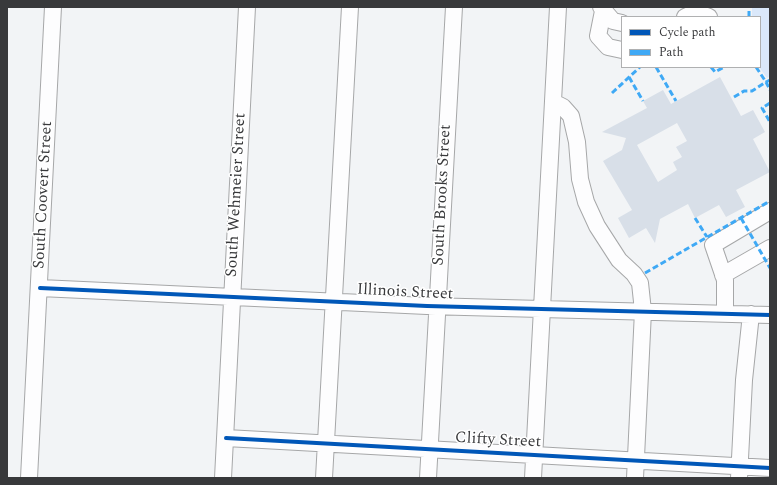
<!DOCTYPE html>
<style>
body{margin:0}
#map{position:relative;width:777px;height:485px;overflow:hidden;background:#f2f4f6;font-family:Spectral,serif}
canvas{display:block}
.frame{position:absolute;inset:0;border:8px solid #38393b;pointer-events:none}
.legend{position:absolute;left:621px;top:16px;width:140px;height:52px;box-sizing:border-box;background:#fff;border:1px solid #afb0b1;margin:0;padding:5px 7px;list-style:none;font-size:12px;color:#38393b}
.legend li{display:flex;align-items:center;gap:8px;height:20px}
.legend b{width:20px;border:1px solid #afb0b1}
</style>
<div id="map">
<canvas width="777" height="485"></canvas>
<div class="frame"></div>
<ul class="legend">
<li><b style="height:5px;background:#0057b8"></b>Cycle path</li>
<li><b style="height:5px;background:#3fa9f5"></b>Path</li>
</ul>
</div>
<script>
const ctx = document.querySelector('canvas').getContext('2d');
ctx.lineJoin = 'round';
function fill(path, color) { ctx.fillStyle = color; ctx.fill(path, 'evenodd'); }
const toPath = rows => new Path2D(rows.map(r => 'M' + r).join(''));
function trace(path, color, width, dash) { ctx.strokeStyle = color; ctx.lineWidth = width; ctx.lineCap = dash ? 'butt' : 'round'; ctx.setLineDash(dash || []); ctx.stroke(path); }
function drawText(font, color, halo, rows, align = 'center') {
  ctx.font = font + ' Spectral,serif'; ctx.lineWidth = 3; ctx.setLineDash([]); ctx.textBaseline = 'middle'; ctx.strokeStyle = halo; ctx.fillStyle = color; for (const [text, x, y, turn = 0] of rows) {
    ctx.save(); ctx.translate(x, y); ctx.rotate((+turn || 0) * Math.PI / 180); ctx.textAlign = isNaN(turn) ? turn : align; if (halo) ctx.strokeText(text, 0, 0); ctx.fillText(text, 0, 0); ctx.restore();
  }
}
const green = toPath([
 [752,7,770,7,770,76,767,78,759,67,760,17,752,17]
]);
const building = toPath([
 [720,77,741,116,753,110,765,132,753,139,770,172,736,190,745,207,726,217,719,205,695,218,688,204,660,219,655,243,646,228,629,238,618,218,632,210,603,161,622,150,626,138,602,132,647,108,643,101,663,90,671,104],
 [677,123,687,141,676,147,682,157,673,162,677,170,658,182,637,145]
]);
const minor = toPath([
 [601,7,613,21,622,23],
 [603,11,598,36,608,47,622,50],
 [685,17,696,12,709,17],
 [553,102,563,107,571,116,577,142,580,179,586,202,597,226,619,260,634,274,640,283,643,311,635,478],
 [723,275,770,248],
 [40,288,427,306,770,315],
 [725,313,725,280,713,245,770,211],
 [226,438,770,468],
 [29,478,53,7],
 [223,478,247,7],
 [324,478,350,7],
 [428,478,454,7],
 [533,478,558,7],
 [739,478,744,380,751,314]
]);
const quiet = toPath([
 [749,17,749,7],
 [656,67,676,101],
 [711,67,715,72,724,67],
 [756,67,766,82,770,80],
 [629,77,643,101],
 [612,93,640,67],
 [734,97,744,91,752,91,766,82,770,90],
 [770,103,762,108,770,122],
 [695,218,707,237],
 [741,218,770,268],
 [645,273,770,201]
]);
const cycleway = toPath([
 [40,288,427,306,770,315],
 [226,438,770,468]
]);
const streetNames = [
 ["South Coovert Street",44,195,-87],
 ["South Wehmeier Street",237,195,-87],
 ["South Brooks Street",443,195,-87],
 ["Illinois Street",405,293,3],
 ["Clifty Street",498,441,3]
];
fill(green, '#dae8fa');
fill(building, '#d8dfe8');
trace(minor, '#a6a7a8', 18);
trace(minor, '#fdfdfe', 16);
trace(quiet, '#3fa9f5', 3, [6, 3]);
trace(cycleway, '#0057b8', 4);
drawText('16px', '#38393b', '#fff', streetNames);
</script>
